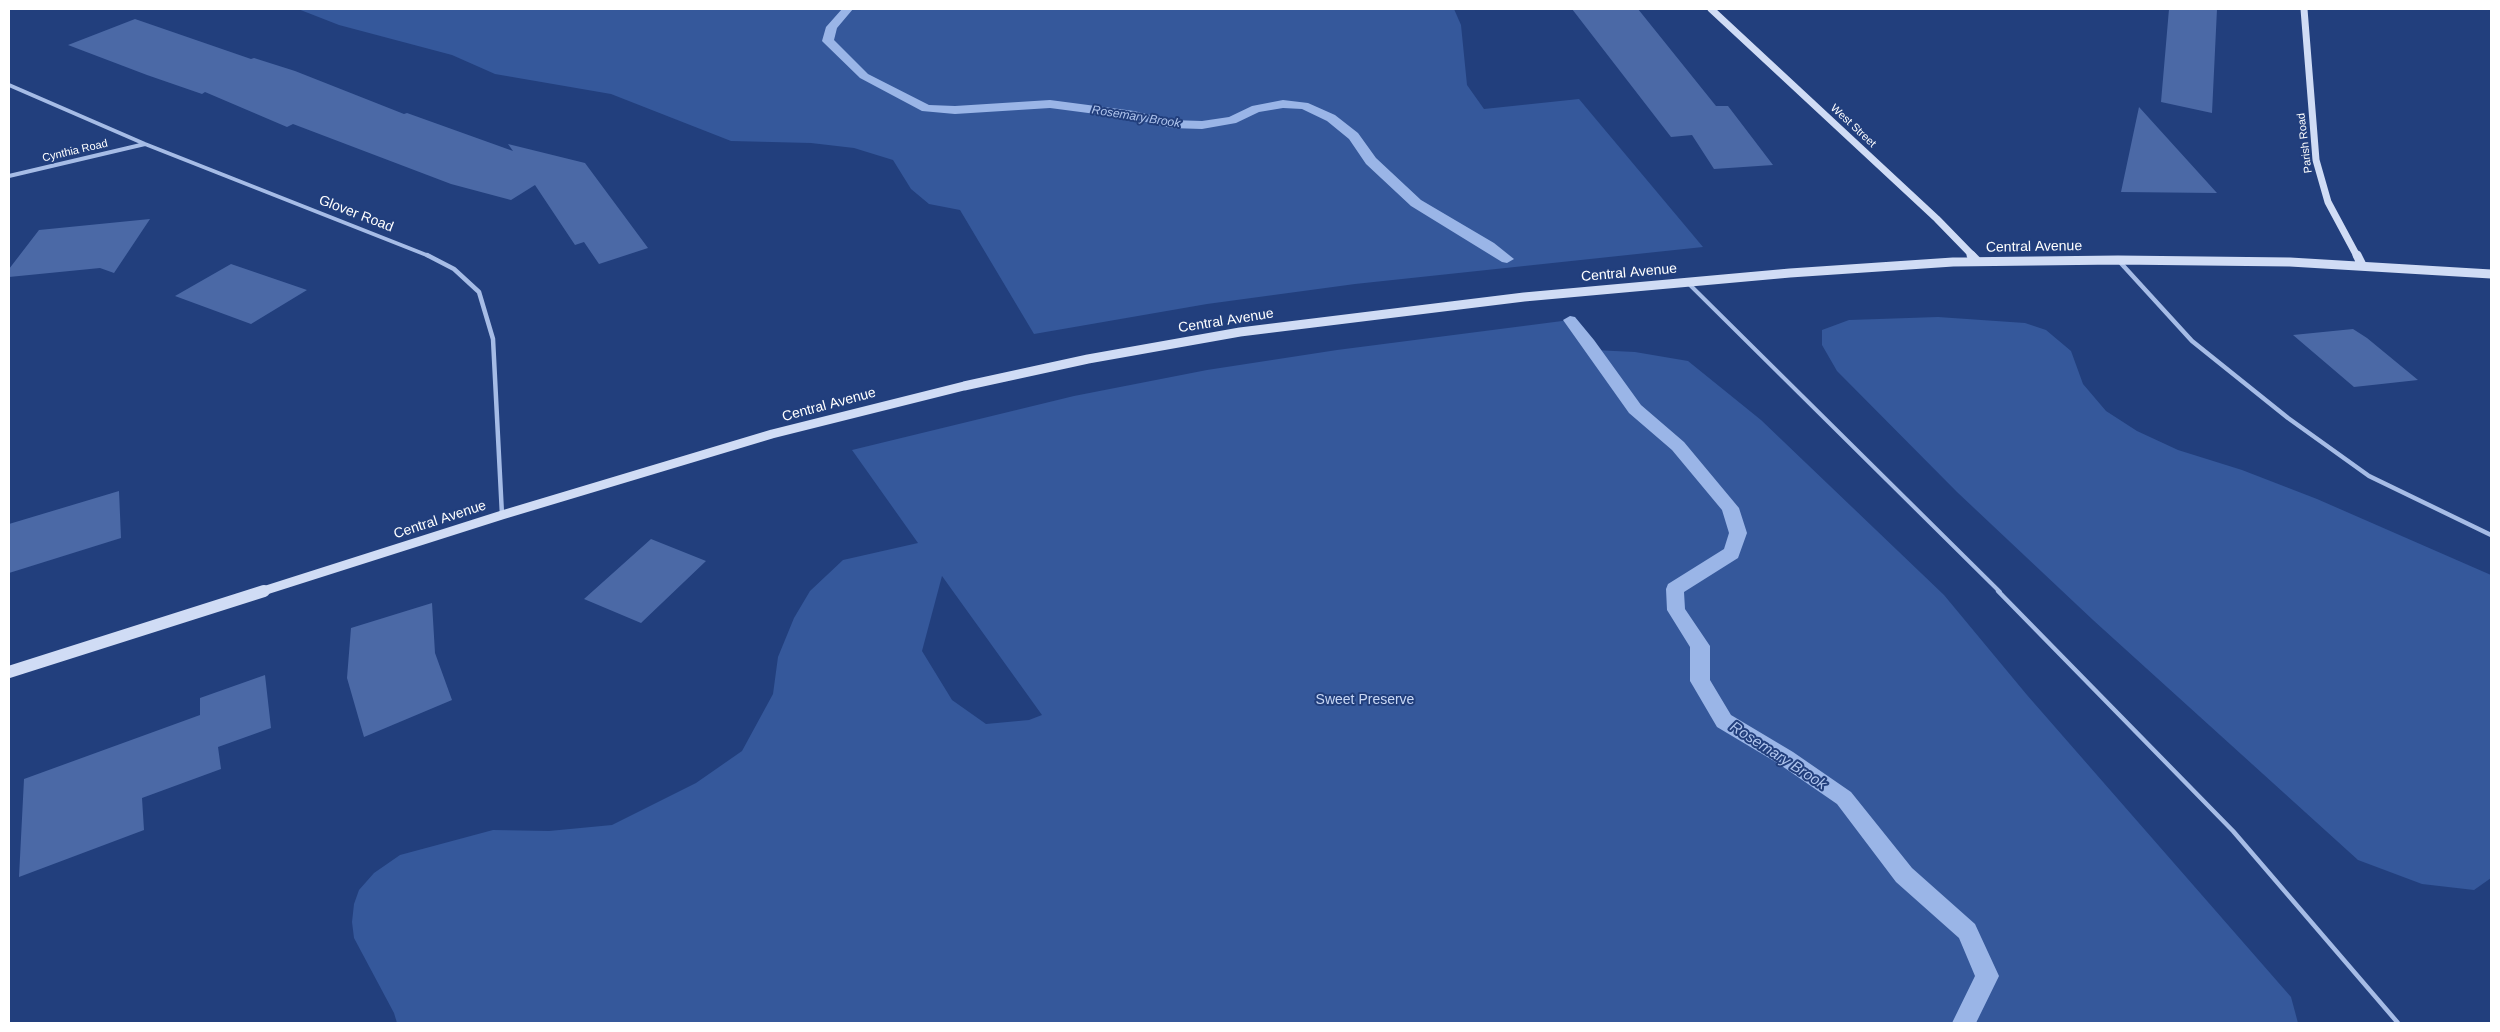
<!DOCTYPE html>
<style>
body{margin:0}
#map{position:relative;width:2500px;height:1032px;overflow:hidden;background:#223f7d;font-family:Arial,sans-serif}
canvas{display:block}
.frame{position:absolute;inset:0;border:10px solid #fff;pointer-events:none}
</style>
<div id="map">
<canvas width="2500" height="1032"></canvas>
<div class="frame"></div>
</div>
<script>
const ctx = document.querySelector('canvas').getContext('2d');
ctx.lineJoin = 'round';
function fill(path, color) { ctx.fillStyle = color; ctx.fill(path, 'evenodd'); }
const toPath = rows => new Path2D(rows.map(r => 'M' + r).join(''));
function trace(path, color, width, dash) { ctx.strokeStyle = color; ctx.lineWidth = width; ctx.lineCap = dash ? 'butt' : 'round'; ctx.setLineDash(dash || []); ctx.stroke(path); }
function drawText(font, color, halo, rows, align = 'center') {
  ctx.font = font + ' Arial,sans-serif'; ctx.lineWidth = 4; ctx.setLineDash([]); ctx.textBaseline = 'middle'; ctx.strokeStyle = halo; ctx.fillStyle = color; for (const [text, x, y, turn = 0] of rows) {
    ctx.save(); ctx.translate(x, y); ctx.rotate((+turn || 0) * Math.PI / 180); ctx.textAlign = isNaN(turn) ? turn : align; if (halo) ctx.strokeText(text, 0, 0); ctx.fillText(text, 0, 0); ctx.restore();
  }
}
const green = toPath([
 [298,9,1454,9,1461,25,1467,85,1484,109,1579,99,1703,247,1355,284,1207,304,1034,334,960,210,929,204,911,189,893,160,854,148,811,143,731,141,611,94,495,74,452,55,339,25],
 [1938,317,2025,323,2046,330,2071,351,2083,384,2106,411,2137,431,2178,450,2242,470,2317,499,2491,575,2491,878,2474,890,2422,884,2358,860,2093,620,1957,492,1837,371,1822,345,1822,330,1849,320],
 [1570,320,1594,350,1635,352,1688,361,1761,420,1944,595,2027,695,2291,997,2298,1023,397,1023,394,1013,354,938,352,922,354,904,359,890,374,873,400,855,493,830,549,831,612,825,696,783,742,751,773,694,778,657,794,618,810,591,843,560,918,543,852,450,1074,396,1207,370,1337,350],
 [942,576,1042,715,1029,720,986,724,952,700,922,651]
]);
const stream = toPath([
 [842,9,853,9,837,28,834,40,868,74,929,105,955,106,1050,100,1134,111,1171,120,1202,121,1229,117,1252,106,1283,100,1308,103,1335,115,1358,133,1376,158,1421,200,1494,243,1514,259,1507,263,1502,262,1411,206,1366,164,1349,139,1327,121,1302,109,1283,108,1259,112,1236,123,1202,129,1171,128,1134,119,1050,108,955,114,922,111,860,78,824,43,822,41,826,27,842,9],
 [1570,316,1575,317,1594,340,1641,405,1684,442,1739,508,1747,533,1738,558,1684,592,1685,609,1710,646,1710,680,1731,715,1793,752,1851,792,1912,868,1975,924,1999,976,1976,1023,1952,1023,1975,976,1959,938,1896,882,1837,804,1779,764,1717,727,1693,686,1690,681,1690,647,1667,610,1666,589,1668,584,1724,549,1729,533,1722,510,1672,450,1629,413,1563,320,1570,316]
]);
const building = toPath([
 [1572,9,1638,9,1716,106,1728,106,1773,165,1714,169,1692,135,1671,137],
 [2169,9,2217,9,2212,113,2161,102],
 [135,19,251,59,254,58,295,71,404,114,407,113,513,151,508,144,585,163,648,248,599,264,584,242,575,245,535,185,511,200,451,184,293,124,287,127,205,92,202,94,147,75,68,45],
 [2139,107,2217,193,2121,192],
 [150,219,114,273,100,268,9,277,9,269,39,230],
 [231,264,307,290,251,324,175,296],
 [2353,329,2367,338,2418,380,2354,387,2293,335],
 [119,491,121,538,9,573,9,524],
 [651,539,706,561,641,623,584,599],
 [432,603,435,653,452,700,364,737,347,678,351,628],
 [265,675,271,728,218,747,221,769,142,798,144,830,19,877,24,779,200,715,200,698]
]);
const laneFar1 = toPath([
 [1688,283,2000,592]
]);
const lane = toPath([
 [1998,591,2233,831,2398,1023]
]);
const streetFar1 = toPath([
 [9,85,145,144,429,256],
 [9,176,145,144]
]);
const street = toPath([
 [427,255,454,269,479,292,493,339,502,515],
 [2118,260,2192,341,2288,418,2369,476,2491,535]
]);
const secondaryFar2 = toPath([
 [1711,9,1937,219,1973,256],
 [2304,9,2316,160,2328,202,2357,256]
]);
const secondaryFar1 = toPath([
 [1971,255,1977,261],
 [2357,255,2362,265],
 [260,592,502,515,772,434,964,386,1088,359,1240,332,1524,297,1790,273,1953,262,2118,260,2290,262,2491,274]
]);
const secondary = toPath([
 [9,672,264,591]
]);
const farStreetnames = [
 ["West Street",1853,126,43],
 ["Parish Road",2305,143,-97],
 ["Cynthia Road",75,151,-13]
];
const farWaternames = [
 ["Rosemary Brook",1136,117,9]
];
const streetNames = [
 ["Glover Road",356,214,21],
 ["Central Avenue",2034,247,-1],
 ["Central Avenue",1629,273,-5],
 ["Central Avenue",1226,321,-9],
 ["Central Avenue",829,405,-15],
 ["Central Avenue",440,520,-18]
];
const parkNames = [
 ["Sweet Preserve",1365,700]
];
const waterNames = [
 ["Rosemary Brook",1778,756,33]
];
fill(green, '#35589b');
fill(stream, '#9ab5e7');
fill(building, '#4b69a6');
trace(laneFar1, '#a6bce6', 4);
trace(lane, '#a6bce6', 4.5);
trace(streetFar1, '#a6bce6', 4);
trace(street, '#a6bce6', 4.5);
trace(secondaryFar2, '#d0dcf5', 7);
trace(secondaryFar1, '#d0dcf5', 9);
trace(secondary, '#d0dcf5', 12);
drawText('11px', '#fff', '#223f7d', farStreetnames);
drawText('italic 12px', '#b1c6ee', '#223f7d', farWaternames);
drawText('14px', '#fff', '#223f7d', streetNames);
drawText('14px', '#c9d8f5', '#223f7d', parkNames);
drawText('italic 15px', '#b1c6ee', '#223f7d', waterNames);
</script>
